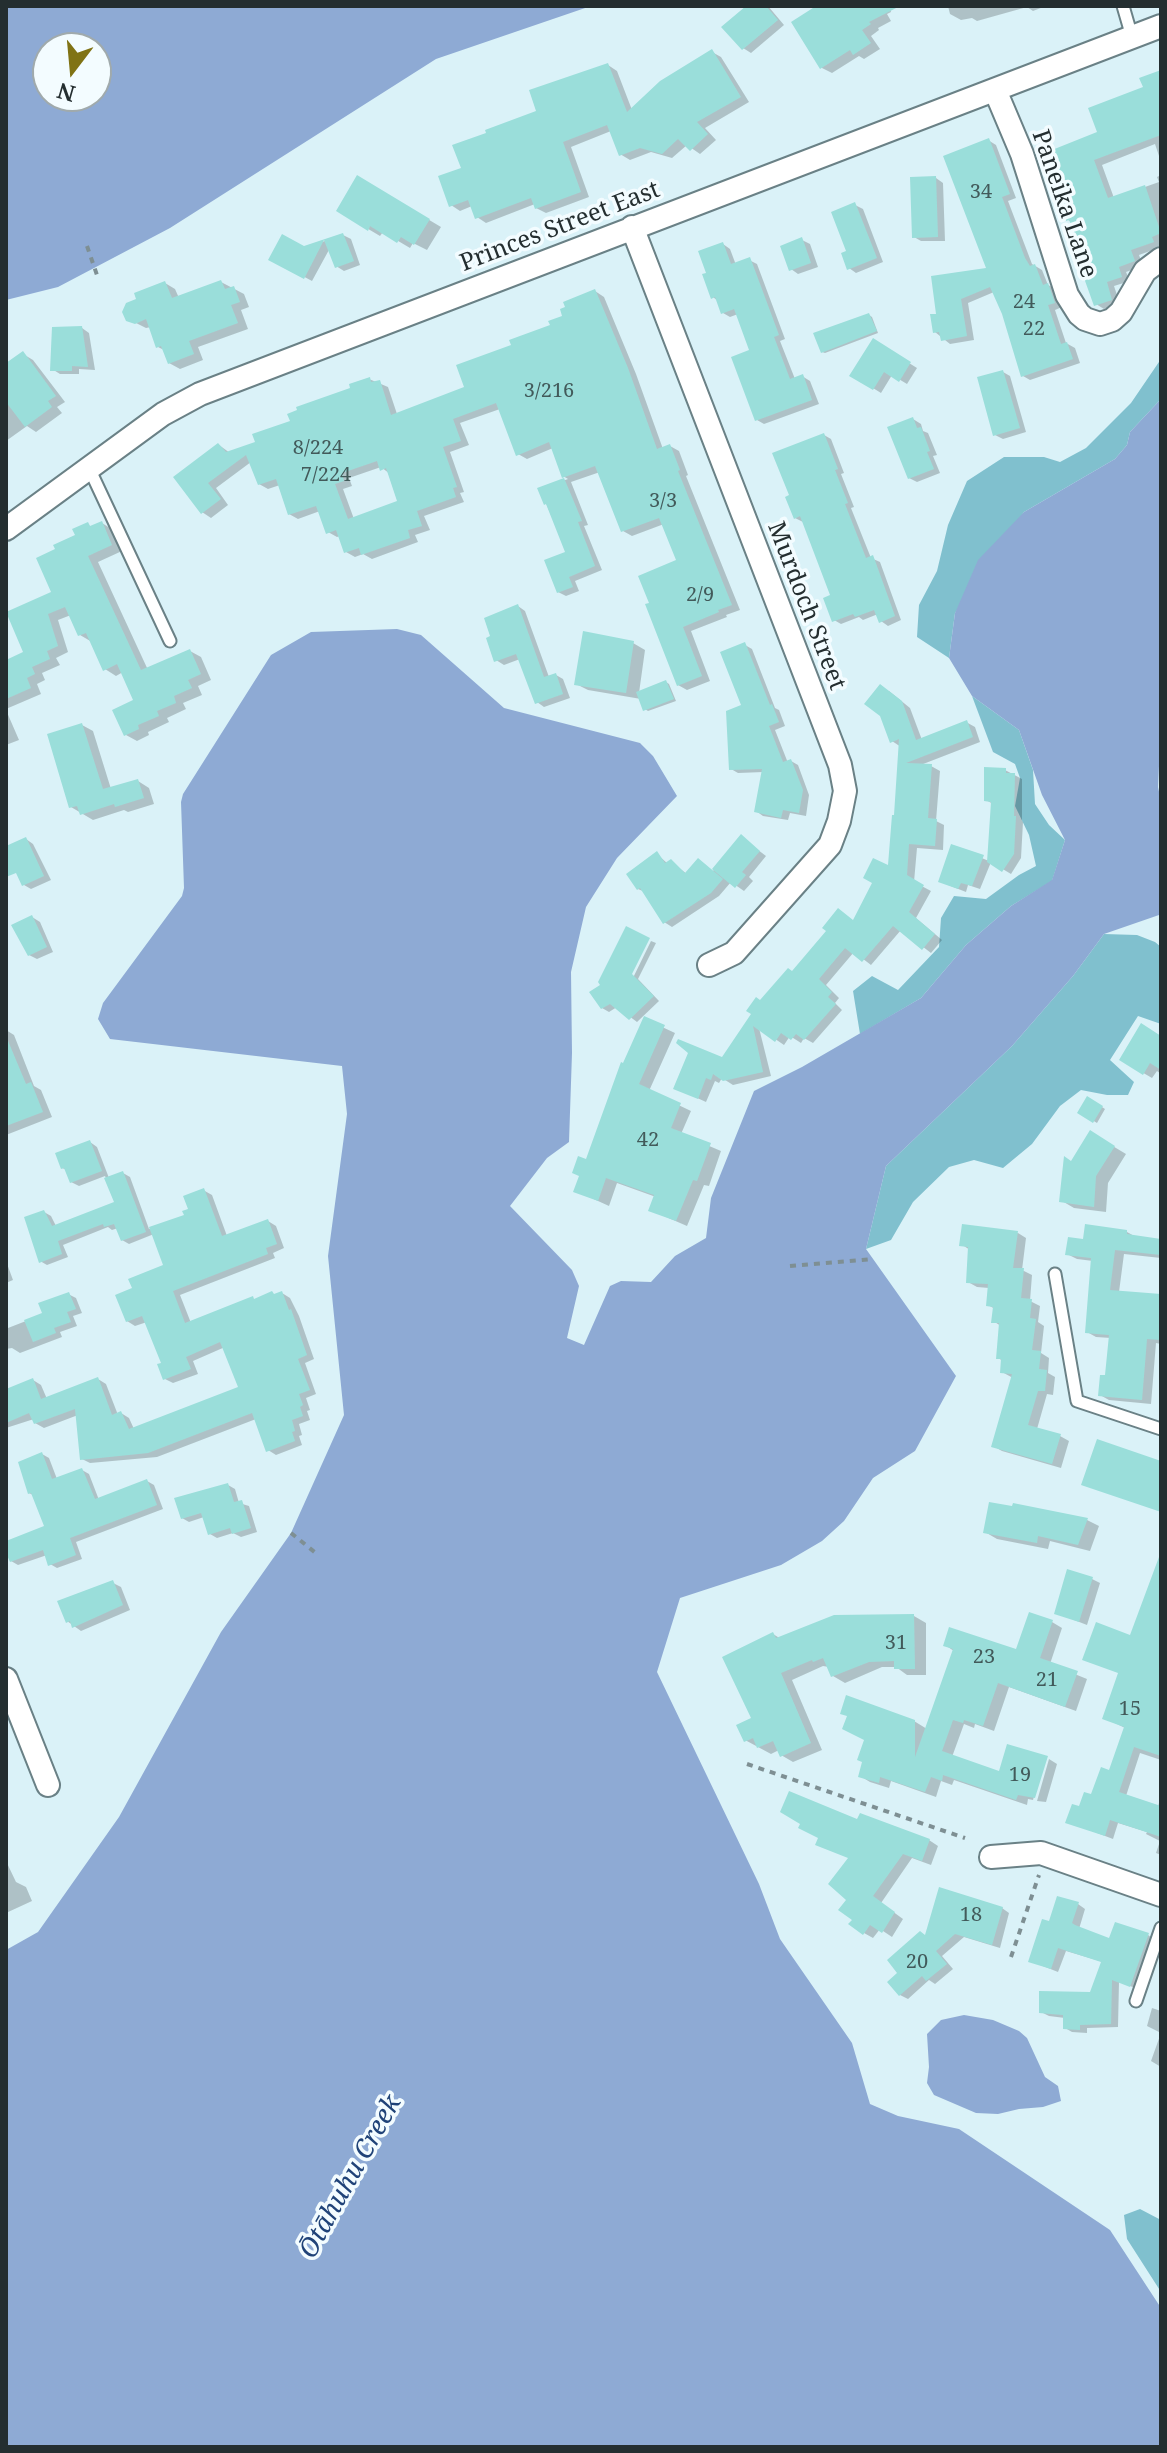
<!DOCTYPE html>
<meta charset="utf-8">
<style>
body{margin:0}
#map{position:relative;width:1167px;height:2453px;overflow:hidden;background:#daf2f8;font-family:"Noto Serif",serif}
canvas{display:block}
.frame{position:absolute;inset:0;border:8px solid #242e30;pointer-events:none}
.north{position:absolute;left:32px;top:32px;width:80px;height:80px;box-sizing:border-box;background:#f3fcff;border:2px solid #a0aaac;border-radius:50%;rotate:196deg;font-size:22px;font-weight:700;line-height:32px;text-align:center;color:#242e30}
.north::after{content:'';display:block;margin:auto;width:28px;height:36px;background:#807315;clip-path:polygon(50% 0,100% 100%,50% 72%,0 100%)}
</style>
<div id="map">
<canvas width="1167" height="2453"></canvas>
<div class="frame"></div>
<div class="north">N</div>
</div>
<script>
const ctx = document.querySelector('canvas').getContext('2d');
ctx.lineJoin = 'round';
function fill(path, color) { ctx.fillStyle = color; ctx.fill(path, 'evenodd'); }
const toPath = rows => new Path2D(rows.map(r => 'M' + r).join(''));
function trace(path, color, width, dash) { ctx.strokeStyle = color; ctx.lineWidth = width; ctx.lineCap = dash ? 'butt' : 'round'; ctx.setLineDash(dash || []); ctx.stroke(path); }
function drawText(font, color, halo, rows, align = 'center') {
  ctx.font = font + ' "Noto Serif",serif'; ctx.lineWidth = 7; ctx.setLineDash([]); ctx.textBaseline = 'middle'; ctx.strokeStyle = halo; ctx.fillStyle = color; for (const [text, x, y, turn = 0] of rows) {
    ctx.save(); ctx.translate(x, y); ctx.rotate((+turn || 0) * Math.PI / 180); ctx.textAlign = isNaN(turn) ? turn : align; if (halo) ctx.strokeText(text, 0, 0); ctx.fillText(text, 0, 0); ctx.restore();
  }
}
const forest = toPath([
 [1161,359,1161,399,1130,432,1127,445,1115,459,1024,512,955,613,949,658,917,637,919,605,937,571,948,525,967,481,1004,457,1044,457,1060,462,1086,448,1131,403],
 [972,696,1019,730,1033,770,1035,804,1049,825,1065,840,1052,881,1011,906,966,945,921,998,860,1034,853,991,872,976,898,990,939,947,941,918,954,896,986,899,1019,875,1036,866,1029,835,1015,806,1020,778,1015,764,993,752],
 [1104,934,1137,935,1155,942,1161,947,1161,1024,1138,1016,1110,1060,1134,1082,1128,1095,1107,1095,1081,1090,1060,1106,1032,1144,1003,1168,974,1160,949,1167,913,1202,891,1240,866,1249,886,1166,1012,1046,1073,976],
 [1140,2209,1161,2220,1161,2292,1127,2239,1124,2215]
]);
const water = toPath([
 [6,6,591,6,436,59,170,228,58,287,6,300],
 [48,48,96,48,96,96,48,96],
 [1161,399,1161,724,1158,787,1161,801,1161,911,1159,915,1104,934,1073,976,1012,1046,886,1166,866,1249,956,1376,915,1451,873,1478,844,1521,822,1541,781,1565,680,1598,657,1672,759,1884,780,1939,852,2043,870,2104,898,2116,959,2129,1110,2230,1161,2308,1161,2447,6,2447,6,1950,38,1932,119,1817,221,1632,291,1533,344,1415,328,1256,347,1114,342,1066,110,1039,98,1019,103,1003,182,896,184,888,181,802,183,794,271,655,311,632,397,629,421,635,504,708,640,743,653,756,677,796,617,858,586,907,571,972,572,1053,569,1142,547,1158,510,1206,572,1270,579,1286,567,1338,584,1345,610,1286,621,1281,651,1282,675,1256,706,1238,711,1198,754,1091,802,1067,921,998,966,945,1011,906,1052,880,1065,840,1042,795,1019,730,972,696,949,658,955,613,978,560,1024,512,1115,459,1127,445,1130,432],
 [964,2015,993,2020,1019,2031,1027,2038,1045,2077,1058,2086,1061,2101,1043,2107,1019,2109,998,2114,976,2113,934,2095,927,2083,929,2067,927,2034,941,2020]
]);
const shadow = toPath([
 [749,6,768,6,784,25,751,53,743,48],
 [820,6,890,6,891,12,887,14,891,21,878,28,879,30,871,36,880,49,864,59,859,56,832,73,822,68],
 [948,6,1046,6,1033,11,1027,7,977,21,972,18,961,20,950,14],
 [712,52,721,57,749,102,705,128,716,140,700,154,687,145,672,158,651,152,630,160,620,154,611,131,571,147,589,197,546,213,536,208,535,204,486,223,477,217,472,206,460,211,451,205,463,169,538,112,608,65,617,71,632,110],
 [1161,72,1161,162,1155,144,1102,165,1114,198,1159,182,1157,177,1161,175,1161,247,1139,255,1143,266,1126,272,1130,281,1114,286,1120,304,1104,309,1096,304,1094,276,1073,223,1068,220,1062,188,1100,134],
 [988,140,996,145,1016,198,1008,201,1032,264,1042,270,1048,285,1056,289,1062,307,1055,310,1066,343,1075,348,1080,363,1030,380,1023,376,1004,313,994,292,968,303,974,340,950,344,935,332,939,315,989,270],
 [936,178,943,183,945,241,921,241,914,237],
 [362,180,441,227,427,250,413,243,410,248,383,232,380,236,338,211],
 [855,205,863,209,883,262,856,273,849,268],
 [343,235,351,239,360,265,344,271,336,266,330,248,312,281,271,259],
 [802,240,810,244,818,267,798,274,791,269],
 [723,244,730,249,736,265,749,260,757,264,785,339,780,341,795,379,802,376,810,381,819,404,764,424,757,420,752,352,738,314,730,317,723,313,718,301,713,297,709,274],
 [221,282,244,294,249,307,241,310,248,329,198,347,203,360,180,369,169,363,164,350,158,347,151,327,146,328,128,319,165,283,175,289,179,298],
 [595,291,604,297,636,374,663,449,670,446,679,451,688,475,686,476,740,610,726,615,727,617,691,631,710,681,687,690,678,685,679,561,664,524,632,536,623,531,600,472,571,482,588,525,584,526,602,570,575,581,579,591,566,596,558,592,567,553,540,489,568,479,563,476,553,448,527,459,518,454,500,409,460,423,469,445,450,452,464,492,460,493,464,502,424,516,430,530,415,535,418,542,372,559,363,554,355,557,346,552,340,536,337,537,328,532,320,511,298,519,289,514,280,485,268,489,259,484,251,462,216,488,228,505,211,518,202,512,175,477,219,445,230,453,258,444,369,379,388,387,397,414,467,388,513,346,553,327],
 [381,467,390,474,400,503,354,519,343,489,352,486,349,478],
 [869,315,872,317,878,333,825,353,822,352],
 [82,328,89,333,95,370,79,369,79,374,60,374,52,369],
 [877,343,917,368,907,384,892,375,881,393,852,375],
 [23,354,33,360,65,402,57,407,62,413,36,432,27,426,6,441,6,366],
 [1003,372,1010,376,1026,432,1003,439,995,435],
 [913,419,921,424,923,431,928,433,937,455,933,456,940,473,917,482,909,478],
 [824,435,831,439,844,473,841,474,854,507,851,508,871,558,880,562,901,620,888,626,881,621,878,614,863,620,859,617,841,624,834,620,833,596,803,522,795,518],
 [102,523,113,530,122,551,98,562,148,670,190,651,201,657,211,680,198,686,202,695,183,703,186,709,167,718,169,722,148,732,149,735,137,741,126,735,136,701,123,672,116,676,105,669,92,642,80,635,71,615,58,620,68,652,56,658,60,665,42,673,45,680,37,684,41,694,6,709,6,662,25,653,78,536,88,525,92,527],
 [518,606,525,611,549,677,556,675,563,679,570,698,544,707,537,702,520,659,504,665,496,660],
 [633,643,645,650,639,693,666,682,669,684,676,701,648,711,645,709,641,699,588,690,576,684],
 [745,645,752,649,775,708,779,710,785,726,775,730,788,763,791,761,798,765,809,795,806,816,790,813,788,820,763,816,756,811,764,772,738,773,731,769,743,706],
 [889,691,910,708,922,740,966,722,975,727,980,742,918,766,931,766,940,771,936,821,944,825,943,850,917,848,914,882,931,891,916,918,942,940,931,953,901,930,871,965,854,952,826,985,839,998,835,1003,842,1010,813,1043,804,1038,801,1043,790,1036,784,1045,759,1028,771,1076,733,1085,722,1078,719,1083,715,1081,706,1102,684,1092,723,1060,761,1002,854,921,890,868,896,817,901,747,892,741],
 [6,710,19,740,6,745],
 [82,725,93,731,111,789,138,781,149,788,154,804,128,812,124,810,93,820,71,807],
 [1005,770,1022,779,1022,821,1023,822,1021,858,1011,874,991,862,980,889,968,885,966,892,948,885,952,846,989,861,993,804,986,800],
 [741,837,766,856,749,877,753,881,744,891,731,882,719,896,672,927,664,922,645,892,638,889,657,854,668,864,671,862,687,874,713,871],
 [26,839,33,844,51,880,31,889,24,885],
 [32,917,40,922,53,952,37,959,29,955],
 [651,941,656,943,638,979,659,1001,637,1022,617,1007,609,1012,602,1008,603,986,626,982,630,984],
 [645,1019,675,1033,649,1091,691,1111,681,1134,721,1151,709,1186,704,1185,687,1226,650,1210,656,1197,617,1183,609,1206,576,1191,624,1066],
 [6,1030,14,1035,34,1086,41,1090,52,1117,6,1135],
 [1161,1036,1161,1074,1157,1071,1152,1078,1121,1060],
 [1088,1098,1105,1109,1097,1123,1079,1112],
 [1091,1133,1126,1154,1108,1183,1106,1212,1074,1208,1062,1201],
 [90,1142,97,1147,109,1178,123,1173,130,1177,149,1229,187,1216,203,1190,212,1195,227,1236,268,1221,276,1226,284,1248,273,1253,275,1258,180,1295,191,1323,255,1300,282,1293,290,1298,299,1316,314,1359,305,1363,316,1394,306,1398,310,1410,307,1411,310,1420,299,1424,302,1435,299,1436,302,1445,276,1455,268,1450,256,1419,157,1457,90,1463,82,1459,78,1415,44,1428,35,1423,34,1419,6,1428,6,1391,33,1380,41,1385,47,1399,98,1379,106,1384,118,1415,121,1413,129,1418,134,1429,241,1389,225,1347,193,1361,198,1374,173,1383,165,1379,163,1364,147,1322,135,1326,127,1321,134,1290,166,1266,154,1234,129,1244,122,1240,118,1228,112,1230,108,1227,63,1245,68,1257,47,1265,40,1261,44,1212,51,1216,56,1226,116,1203,105,1176,79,1186,71,1182,67,1170,62,1168],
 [1127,1232,1136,1237,1161,1241,1161,1258,1124,1254,1119,1292,1161,1296,1161,1344,1156,1343,1151,1404,1109,1400,1100,1395,1107,1377,1111,1338,1096,1337,1087,1332,1093,1261,1077,1259,1067,1254,1085,1242],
 [1018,1233,1026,1238,1022,1270,1032,1275,1030,1301,1040,1306,1038,1322,1044,1326,1041,1353,1049,1358,1048,1373,1055,1377,1053,1395,1047,1394,1037,1429,1060,1436,1069,1441,1061,1468,1002,1451,993,1446,1013,1378,1002,1372,1003,1361,998,1358,1001,1326,993,1321,995,1309,988,1305,989,1288,977,1287,968,1282,970,1250,961,1244],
 [6,1261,13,1280,6,1283],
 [68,1294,76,1298,82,1313,73,1316,77,1326,60,1332,62,1337,20,1353,12,1348,6,1349,6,1324,8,1328,44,1314],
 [42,1454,49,1458,57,1479,82,1470,89,1474,99,1500,147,1481,154,1485,163,1509,76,1542,82,1559,57,1568,50,1564,47,1555,18,1565,11,1561,6,1544,47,1527,35,1496,29,1493],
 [228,1485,235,1489,239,1503,249,1506,257,1532,241,1537,233,1533,217,1538,210,1534,204,1517,189,1522,182,1518],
 [1087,1520,1099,1526,1090,1551,1050,1541,1048,1549,997,1539,985,1532],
 [1092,1579,1100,1583,1087,1625,1056,1613],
 [1161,1581,1161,1760,1140,1753,1126,1796,1158,1807,1159,1803,1161,1803,1161,1855,1156,1853,1160,1841,1146,1834,1147,1832,1118,1823,1113,1839,1068,1822,1110,1772,1125,1728,1105,1718,1132,1637],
 [113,1583,121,1587,130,1610,81,1631,67,1621],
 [914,1616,926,1623,926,1675,907,1675,896,1667,882,1667,845,1683,833,1676,829,1667,823,1666,792,1680,822,1750,793,1762,781,1755,779,1750,771,1754,745,1740,754,1719,773,1634,781,1639],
 [1052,1622,1062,1628,1050,1664,1087,1679,1076,1711,1009,1687,994,1731,975,1724,974,1728,964,1724,952,1757,1000,1774,1045,1758,1033,1800,1028,1799,1027,1805,954,1780,952,1785,941,1781,936,1797,891,1781,889,1788,870,1782,860,1776,914,1721,927,1729,954,1651,945,1645,1017,1652],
 [1049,1759,1057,1764,1046,1802,1037,1801],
 [858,1822,929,1840,938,1846,931,1865,912,1858,881,1903,903,1919,892,1937,880,1929,873,1938,864,1933,854,1920,848,1899,850,1858],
 [6,1861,16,1882,26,1887,32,1901,6,1913],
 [1078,1904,1085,1909,1079,1929,1110,1941,1148,1935,1155,1940,1138,1989,1119,1982,1118,2027,1087,2028,1087,2033,1072,2032,1065,2028,1065,2018,1049,2016,1041,2012,1091,1995,1103,1962,1066,1951,1058,1972,1030,1961,1050,1924],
 [1002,1908,1009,1913,1000,1948,964,1937,942,1956,953,1969,935,1984,929,1980,908,1999,900,1995,900,1973,926,1937],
 [1152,2008,1161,2011,1161,2067,1151,2061,1161,2033,1147,2026]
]);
const building = toPath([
 [746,6,766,6,778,20,742,50,721,27],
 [816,6,900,6,869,22,871,24,862,30,871,43,853,55,850,50,820,69,791,22],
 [712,49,741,97,697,122,708,134,690,151,678,139,662,154,640,148,619,156,607,125,563,142,581,192,535,209,531,198,475,219,468,200,449,207,438,176,461,168,452,145,486,133,485,130,536,111,529,90,608,63,627,112,660,81],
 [1161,70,1161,135,1094,160,1108,198,1145,185,1161,233,1152,237,1154,242,1131,250,1135,261,1119,267,1122,277,1107,282,1112,300,1094,306,1084,278,1091,275,1073,229,1069,220,1066,221,1054,189,1060,186,1049,161,1055,158,1052,150,1097,132,1088,108,1143,87,1139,78],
 [989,138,1010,194,1002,197,1025,258,1030,266,1035,264,1043,285,1048,283,1055,303,1048,305,1061,344,1067,342,1073,359,1021,377,1002,314,990,287,961,299,967,336,941,341,939,332,933,333,930,314,936,314,931,276,986,268,943,156],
 [357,175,430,219,414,245,401,237,397,243,370,226,368,231,336,211],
 [936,176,938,237,912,238,910,177],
 [855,202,877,258,847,270,841,253,846,251,831,212],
 [343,233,354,261,335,268,324,240,304,279,268,260,282,234,304,246],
 [802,237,811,263,789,271,780,246],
 [723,242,731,264,750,257,779,335,774,337,790,379,803,374,812,400,755,421,731,357,749,350,734,309,721,314,715,297,711,299,702,274,706,273,698,251],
 [221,280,225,289,234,286,240,302,231,305,238,323,189,341,194,354,168,364,161,346,156,348,146,319,135,324,126,321,122,312,126,303,136,299,134,293,165,281,172,298],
 [595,289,628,368,657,449,670,444,680,470,678,471,732,605,718,610,719,612,683,627,702,676,677,686,645,604,649,603,638,576,676,560,659,518,621,532,595,466,562,478,549,442,516,456,496,403,453,419,461,441,443,447,457,487,453,488,456,497,417,511,422,526,408,530,410,538,361,555,359,548,344,553,336,530,326,534,316,506,288,515,276,479,258,485,246,455,208,483,221,499,201,514,173,477,218,443,226,452,255,442,252,434,290,421,287,414,297,410,296,407,350,388,349,384,370,377,371,382,380,380,391,415,464,387,456,365,511,345,509,340,550,325,548,321,562,316,560,309,565,307,563,302],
 [377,461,380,471,386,468,397,501,348,519,335,484,344,481,342,473],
 [869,313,877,331,821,353,813,333],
 [82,326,88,367,72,366,72,371,50,371,52,327],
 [873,338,911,362,899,382,884,372,873,390,849,376],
 [23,351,56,396,48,401,52,407,25,427,6,402,6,363],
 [1003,370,1020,428,993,436,977,377],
 [913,417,917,428,921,427,930,451,927,452,934,469,908,479,887,427],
 [824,433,838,469,835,470,848,503,845,504,866,558,873,555,895,616,879,623,874,610,855,617,853,614,832,622,823,598,830,595,800,516,794,519,785,497,789,495,772,453],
 [564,478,582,521,578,522,595,566,569,577,573,587,557,593,544,560,565,552,546,504,544,505,537,488],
 [102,521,112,545,88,556,141,670,190,649,201,674,188,680,192,688,174,696,176,703,157,711,159,716,138,725,139,729,124,736,112,710,133,700,117,664,103,671,86,633,78,636,65,607,48,614,58,646,47,651,50,659,32,667,35,674,27,678,31,688,6,699,6,660,23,652,6,612,51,592,36,558,55,549,53,545,75,535,72,529,88,522,90,526],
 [518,604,544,677,556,673,563,694,535,704,516,654,494,662,486,638,490,636,484,618],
 [583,631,634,641,626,693,574,685],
 [745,642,770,705,772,704,779,722,769,726,783,762,791,759,803,790,799,813,783,810,781,818,754,812,762,769,729,770,726,711,741,705,720,652],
 [666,680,674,699,643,711,636,692],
 [880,684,902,701,916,740,967,720,973,737,906,763,932,764,928,818,937,819,935,846,909,844,907,875,924,885,909,912,935,934,922,950,893,926,862,962,845,948,819,979,832,992,828,997,836,1004,804,1040,796,1034,791,1040,781,1033,775,1042,753,1026,763,1072,723,1081,713,1074,711,1080,706,1078,698,1099,673,1089,688,1053,676,1043,678,1039,722,1057,751,1014,746,1011,756,997,760,1000,788,968,792,971,826,931,822,928,838,908,853,920,872,883,863,878,873,858,888,865,892,815,894,815,899,739,890,743,880,716,864,704],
 [82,723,103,789,138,779,144,798,115,807,114,804,80,815,77,806,69,808,47,734],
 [984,767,1006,768,1006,773,1015,773,1014,816,1016,816,1014,854,1002,872,987,862,991,802,984,801],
 [741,834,760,851,742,872,746,875,735,888,712,869],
 [26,837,44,876,22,886,16,873,6,877,6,846],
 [951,844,984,855,972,886,961,883,958,889,938,882],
 [657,851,665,863,671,859,685,873,698,858,723,879,711,893,663,924,640,888,637,890,626,874],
 [32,915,47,947,28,956,11,925],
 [626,926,650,938,632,974,654,996,629,1020,610,1004,601,1009,589,992,600,985,598,982],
 [644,1016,665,1025,639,1084,681,1103,671,1128,711,1143,697,1181,693,1180,676,1221,648,1211,654,1195,606,1178,598,1201,573,1192,579,1176,572,1173,578,1156,586,1159,621,1062,623,1063],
 [1141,1023,1161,1036,1161,1070,1150,1063,1143,1075,1119,1060],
 [6,1036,26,1084,31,1082,43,1112,6,1126],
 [1087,1096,1103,1106,1093,1123,1077,1113],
 [1090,1130,1115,1146,1096,1176,1094,1207,1059,1202,1064,1156,1071,1161],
 [90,1140,102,1171,70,1183,64,1168,61,1169,55,1153],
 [123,1171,146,1232,121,1241,114,1224,104,1227,103,1224,58,1241,62,1254,39,1263,24,1217,44,1210,52,1226,114,1202,104,1178],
 [204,1188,222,1236,268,1219,277,1244,266,1248,268,1254,173,1291,185,1323,253,1296,254,1299,272,1291,274,1294,282,1291,289,1310,291,1309,307,1355,298,1359,310,1390,299,1394,303,1405,300,1407,303,1416,292,1420,295,1431,292,1432,295,1441,266,1452,252,1413,148,1453,80,1460,75,1409,34,1424,29,1413,6,1423,6,1389,33,1378,41,1399,98,1377,112,1415,121,1411,129,1429,238,1387,220,1342,186,1357,191,1369,163,1380,157,1364,161,1363,142,1316,126,1322,115,1295,132,1288,128,1279,163,1265,149,1227,184,1215,182,1211,188,1209,183,1196],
 [962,1224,1018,1231,1013,1268,1024,1268,1021,1298,1032,1299,1030,1318,1036,1319,1032,1350,1041,1351,1039,1369,1047,1370,1045,1391,1038,1391,1028,1425,1061,1434,1052,1464,991,1447,1012,1374,1000,1373,1001,1359,996,1359,999,1323,991,1323,993,1307,986,1306,988,1284,966,1283,968,1247,959,1246],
 [1085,1224,1127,1230,1127,1234,1161,1239,1161,1255,1115,1250,1110,1290,1161,1294,1161,1340,1147,1339,1142,1400,1098,1396,1100,1375,1105,1375,1109,1335,1085,1333,1091,1258,1065,1255,1068,1237,1083,1239],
 [69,1292,76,1309,67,1312,71,1322,54,1328,56,1333,33,1342,24,1320,42,1313,38,1303],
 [1097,1439,1161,1461,1161,1512,1081,1485],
 [42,1452,52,1479,82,1468,95,1499,147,1479,157,1505,70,1538,76,1555,48,1566,43,1550,10,1562,6,1553,6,1541,44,1526,31,1493,28,1494,18,1462],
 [228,1483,234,1502,242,1500,251,1528,232,1534,230,1528,208,1535,201,1513,181,1519,174,1498],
 [989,1502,1012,1506,1013,1503,1088,1518,1078,1545,1038,1536,1037,1543,983,1533],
 [1159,1557,1161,1557,1161,1756,1134,1747,1119,1792,1161,1806,1161,1837,1110,1820,1105,1836,1065,1823,1072,1804,1079,1806,1084,1792,1091,1794,1101,1767,1109,1770,1124,1727,1102,1719,1118,1673,1082,1660,1096,1622,1130,1635],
 [1067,1569,1093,1577,1079,1622,1054,1614],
 [113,1580,123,1605,72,1628,70,1621,66,1623,57,1601],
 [1029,1612,1053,1620,1040,1658,1078,1671,1065,1707,998,1683,983,1726,964,1720,963,1723,953,1720,942,1751,999,1771,1007,1744,1048,1756,1035,1798,1018,1795,1016,1800,943,1775,942,1781,931,1777,925,1792,880,1777,879,1783,858,1777,862,1762,857,1760,864,1740,842,1729,847,1716,840,1714,846,1695,915,1720,915,1757,953,1649,943,1646,949,1627,1016,1649],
 [914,1614,915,1669,894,1669,894,1661,869,1662,831,1677,823,1658,813,1662,812,1660,781,1673,811,1743,780,1757,773,1741,757,1748,753,1738,744,1742,736,1725,751,1718,722,1657,773,1632,776,1638,834,1615],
 [789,1791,857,1819,860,1813,930,1839,922,1861,903,1854,873,1896,895,1912,882,1933,870,1925,863,1935,848,1924,852,1920,838,1910,846,1900,828,1884,848,1858,815,1845,818,1838,798,1828,800,1824,780,1812],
 [939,1887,1003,1907,992,1945,955,1934,936,1951,947,1964,926,1981,922,1976,899,1996,887,1982,897,1973,887,1960,920,1931,925,1935],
 [1057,1896,1079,1902,1072,1923,1075,1925,1109,1938,1115,1922,1149,1933,1130,1987,1112,1980,1111,2024,1080,2025,1080,2030,1063,2029,1063,2015,1039,2013,1039,1991,1090,1992,1101,1962,1058,1948,1051,1969,1028,1962,1042,1919,1049,1921]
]);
const path = toPath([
 [87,246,98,278],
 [790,1266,873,1259],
 [291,1533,317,1554],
 [747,1764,965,1838],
 [1011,1957,1039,1875]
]);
const service = toPath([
 [1123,6,1132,37],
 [89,468,170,641],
 [1055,1274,1077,1401,1161,1429],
 [1136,2001,1161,1928]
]);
const minor = toPath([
 [995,90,1022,154,1067,295,1079,314,1085,319,1100,324,1112,320,1121,312,1145,271,1161,259],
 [632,227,840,765,845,791,839,821,830,845,734,953,709,965],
 [6,529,163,414,200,394,1161,26],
 [6,1679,48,1785],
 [991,1857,1041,1853,1161,1895]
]);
const numberNames = [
 ["34",981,192],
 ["24",1024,302],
 ["22",1034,329],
 ["3/216",549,391],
 ["8/224",318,448],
 ["7/224",326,475],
 ["3/3",663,501],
 ["2/9",700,595],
 ["42",648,1140],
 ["31",896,1643],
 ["23",984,1657],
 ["21",1047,1680],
 ["15",1130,1709],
 ["19",1020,1775],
 ["18",971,1915],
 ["20",917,1962]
];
const streetNames = [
 ["Paneika Lane",1064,204,71],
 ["Princes Street East",560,227,-21],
 ["Murdoch Street",806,606,69]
];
const waterNames = [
 ["Ōtāhuhu Creek",351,2177,-61]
];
fill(forest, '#80c0ce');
fill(water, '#8eaad4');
fill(shadow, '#0003');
fill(building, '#9adeda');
trace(service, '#6a8186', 15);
trace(minor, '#6a8186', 26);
trace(path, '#7e8f93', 4, [6, 6]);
trace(service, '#fff', 11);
trace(minor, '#fff', 22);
drawText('20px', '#425a5a', null, numberNames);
drawText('24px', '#242e30', '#f3fcff', streetNames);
drawText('italic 26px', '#204378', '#f3fcff', waterNames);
</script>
